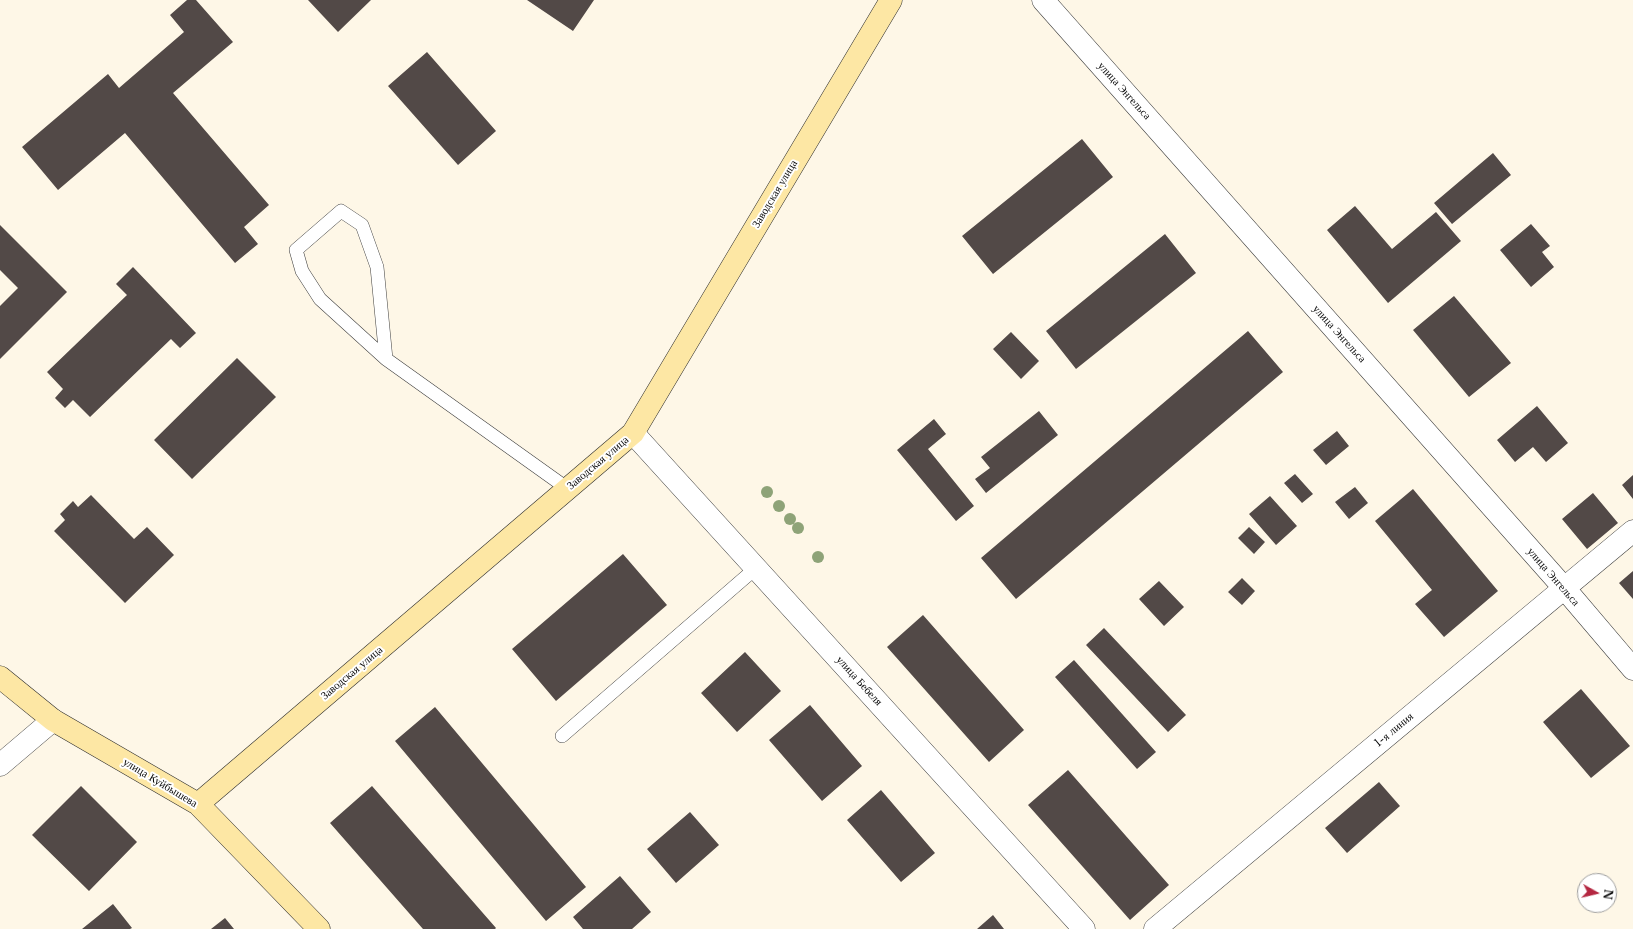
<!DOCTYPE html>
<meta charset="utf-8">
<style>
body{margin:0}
#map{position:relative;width:1633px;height:929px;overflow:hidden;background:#fef7e7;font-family:"Libre Baskerville",serif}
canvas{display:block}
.north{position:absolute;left:1577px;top:873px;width:40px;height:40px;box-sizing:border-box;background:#fff;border:1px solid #9d9d9d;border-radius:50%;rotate:98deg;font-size:11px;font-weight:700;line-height:16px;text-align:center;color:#0a0a0a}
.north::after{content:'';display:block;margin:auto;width:14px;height:18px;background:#b42741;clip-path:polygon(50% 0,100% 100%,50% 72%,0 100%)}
</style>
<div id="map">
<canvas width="1633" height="929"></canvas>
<div class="north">N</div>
</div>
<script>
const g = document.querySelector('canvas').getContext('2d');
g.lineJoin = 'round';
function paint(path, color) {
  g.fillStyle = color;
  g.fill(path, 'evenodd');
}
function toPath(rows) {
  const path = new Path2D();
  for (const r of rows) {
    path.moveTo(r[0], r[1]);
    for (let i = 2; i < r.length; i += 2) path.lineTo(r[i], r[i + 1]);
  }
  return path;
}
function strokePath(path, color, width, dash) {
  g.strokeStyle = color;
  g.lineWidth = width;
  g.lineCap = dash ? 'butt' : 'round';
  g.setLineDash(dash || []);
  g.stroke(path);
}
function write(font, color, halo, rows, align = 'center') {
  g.font = font + ' "Libre Baskerville",serif';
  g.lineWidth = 4;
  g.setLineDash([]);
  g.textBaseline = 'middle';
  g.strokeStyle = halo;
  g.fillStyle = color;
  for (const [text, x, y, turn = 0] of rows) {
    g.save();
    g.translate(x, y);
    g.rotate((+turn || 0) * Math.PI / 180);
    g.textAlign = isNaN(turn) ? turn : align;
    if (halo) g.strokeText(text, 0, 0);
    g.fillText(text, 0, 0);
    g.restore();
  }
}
paint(toPath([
 [187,0,196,0,233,42,173,93,269,205,244,227,258,244,235,263,125,133,58,190,22,147,108,74,119,88,184,32,170,15],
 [308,0,371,0,338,32],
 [527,0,594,0,573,31],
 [427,52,496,131,458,165,388,86],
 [1082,139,1113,177,993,274,962,236],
 [1493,153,1511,175,1452,224,1434,203],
 [1355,206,1392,249,1436,212,1461,241,1388,303,1327,230],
 [1531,224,1550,246,1542,252,1554,267,1531,287,1500,250],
 [0,225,67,292,0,359,0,306,18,288,0,270],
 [1165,234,1196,273,1076,369,1046,331],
 [133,267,196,333,180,348,171,339,90,417,73,400,65,408,55,398,63,389,47,372,127,295,116,284],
 [1454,296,1511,363,1469,397,1413,330],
 [1248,331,1283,372,1016,599,981,558],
 [1011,332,1039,361,1021,379,993,349],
 [237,358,276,397,192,479,154,440],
 [1537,406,1568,443,1546,462,1533,447,1515,462,1497,440],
 [1039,411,1058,435,986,493,975,479,990,468,981,457],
 [934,419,946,434,928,449,974,506,956,521,897,450],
 [1337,431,1349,446,1326,465,1313,450],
 [1295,474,1313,494,1302,503,1284,483],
 [1633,475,1633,499,1622,485],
 [1355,487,1368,503,1349,519,1335,502],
 [1413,489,1498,591,1444,637,1415,604,1432,590,1375,521],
 [1593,493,1618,523,1587,549,1562,519],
 [91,495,134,539,147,527,174,555,125,603,54,531,65,520,60,514,73,501,78,507],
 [1270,496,1297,526,1276,545,1249,514],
 [1249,527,1265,542,1254,554,1238,538],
 [623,554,667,605,556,701,512,649],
 [1633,571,1633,599,1619,583],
 [1242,578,1255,591,1242,605,1228,592],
 [1159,581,1184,607,1164,626,1139,599],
 [923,615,1024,730,989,762,887,647],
 [1104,628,1186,715,1168,732,1086,645],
 [745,652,781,691,737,732,701,693],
 [1074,660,1156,752,1137,769,1055,677],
 [1581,689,1630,746,1591,778,1543,722],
 [810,705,862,766,822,801,769,740],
 [435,707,586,887,546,921,395,741],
 [1068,770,1169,885,1130,920,1028,805],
 [1379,782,1400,806,1347,853,1325,828],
 [81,786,137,842,89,891,32,835],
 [372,786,496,928,495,929,423,929,330,823],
 [881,790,935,853,901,882,847,820],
 [690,812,719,845,676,883,647,849],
 [620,876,651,912,632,929,583,929,573,917],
 [113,904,132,928,130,929,82,929],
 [993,915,1004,929,977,929],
 [225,918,234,929,211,929]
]), '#524947');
const lane = toPath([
 [386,359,377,267,362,225,341,211,296,250,302,271,320,299,386,359,568,489],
 [562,736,756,568]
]);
const street = toPath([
 [1043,0,1565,589,1633,669],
 [633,433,1084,929],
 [0,765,53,720],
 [1155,929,1633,531]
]);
const secondary = toPath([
 [0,677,53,720,198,804,319,929],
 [198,804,633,433,891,0]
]);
strokePath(lane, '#3d3d3d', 14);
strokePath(street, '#3d3d3d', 23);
strokePath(secondary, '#2c2c2c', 23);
strokePath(lane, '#fff', 13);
strokePath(street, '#fff', 22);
strokePath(secondary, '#fde7a4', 22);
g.fillStyle = '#8ea378';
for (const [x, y] of [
 [767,492],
 [779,506],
 [790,519],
 [798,528],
 [818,557]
]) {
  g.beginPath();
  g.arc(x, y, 6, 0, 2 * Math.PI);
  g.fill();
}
write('11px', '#0a0a0a', '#fff', [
 ["улица Энгельса",1124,91,48],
 ["Заводская улица",775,194,-59],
 ["улица Энгельса",1339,334,48],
 ["Заводская улица",598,463,-40],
 ["улица Энгельса",1553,577,49],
 ["Заводская улица",352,673,-40],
 ["улица Бебеля",859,681,48],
 ["1-я линия",1394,730,-40],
 ["улица Куйбышева",160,783,31]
]);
</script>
